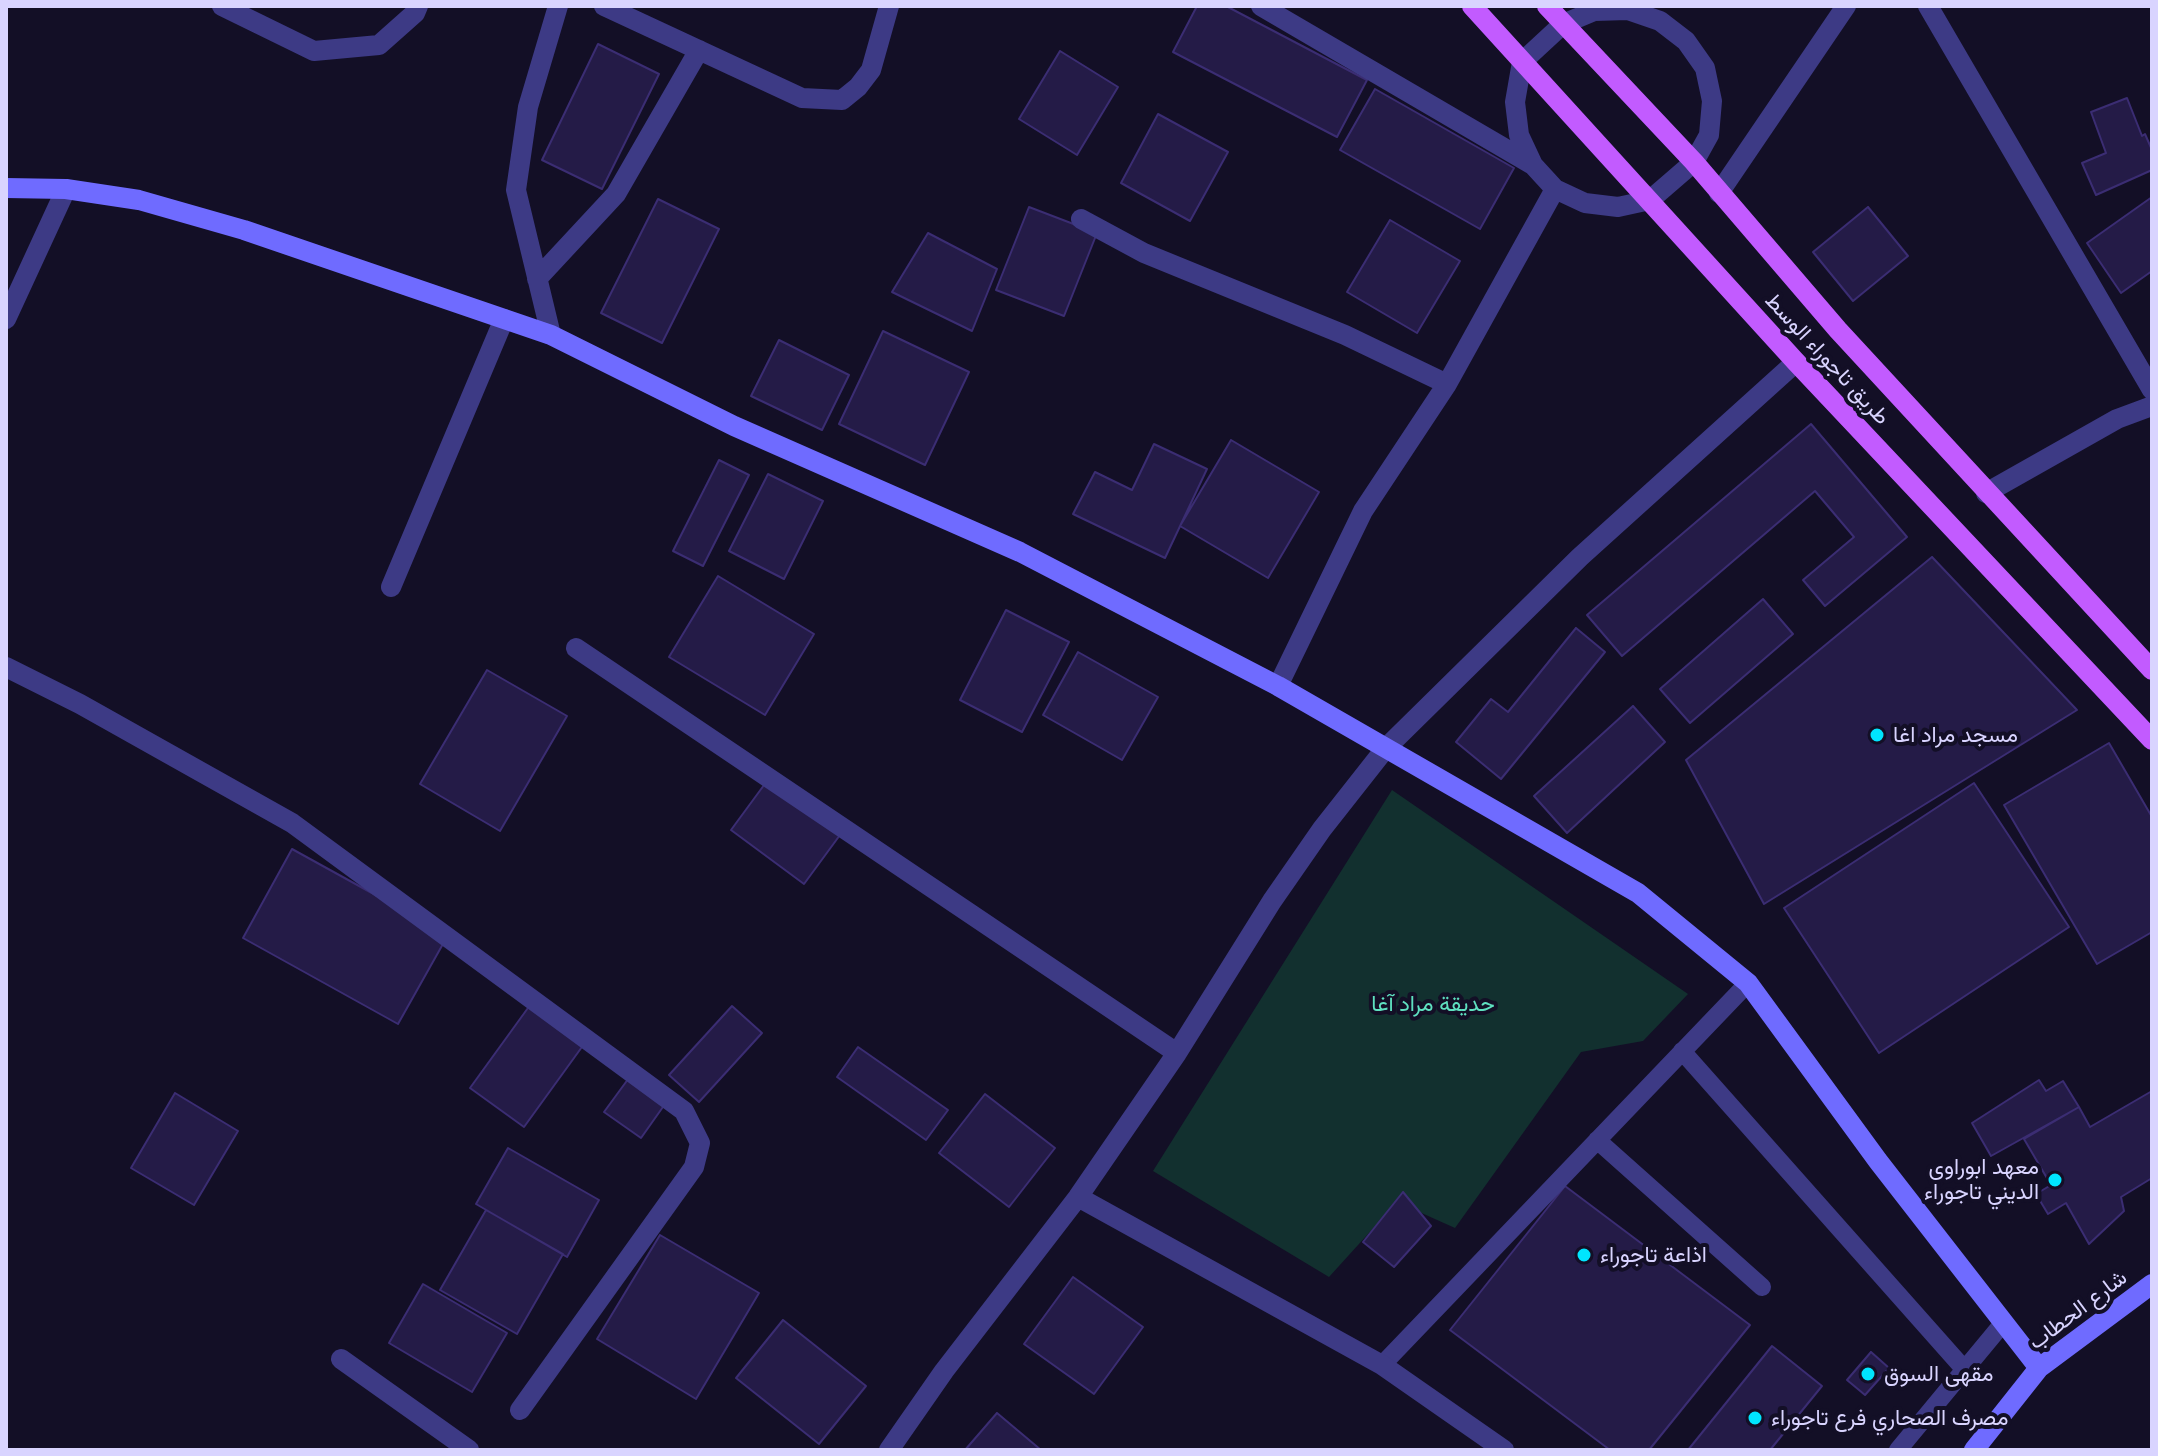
<!DOCTYPE html>
<meta charset="utf-8">
<style>
body{margin:0}
#map{position:relative;width:2158px;height:1456px;overflow:hidden;background:#130f26;font-family:Raleway,sans-serif}
canvas{display:block}
.frame{position:absolute;inset:0;border:8px solid #d9d4ff;pointer-events:none}
</style>
<div id="map">
<canvas width="2158" height="1456"></canvas>
<div class="frame"></div>
</div>
<script>
const g = document.querySelector('canvas').getContext('2d');
g.lineJoin = 'round';
function paint(path, color) {
  g.fillStyle = color;
  g.fill(path, 'evenodd');
}
function toPath(rows) {
  const path = new Path2D();
  for (const r of rows) {
    path.moveTo(r[0], r[1]);
    for (let i = 2; i < r.length; i += 2) path.lineTo(r[i], r[i + 1]);
  }
  return path;
}
function strokePath(path, color, width, dash) {
  g.strokeStyle = color;
  g.lineWidth = width;
  g.lineCap = dash ? 'butt' : 'round';
  g.setLineDash(dash || []);
  g.stroke(path);
}
function write(font, color, halo, rows, align = 'center') {
  g.font = font + ' Raleway,Vazirmatn,sans-serif';
  g.lineWidth = 8;
  g.setLineDash([]);
  g.textBaseline = 'middle';
  g.strokeStyle = halo;
  g.fillStyle = color;
  for (const [text, x, y, turn = 0] of rows) {
    g.save();
    g.translate(x, y);
    g.rotate((+turn || 0) * Math.PI / 180);
    g.textAlign = isNaN(turn) ? turn : align;
    if (halo) g.strokeText(text, 0, 0);
    g.fillText(text, 0, 0);
    g.restore();
  }
}
paint(toPath([
 [1392,790,1688,994,1643,1041,1581,1052,1455,1228,1397,1202,1329,1277,1153,1171]
]), '#12302f');
const building = toPath([
 [1197,6,1226,6,1367,80,1337,137,1173,52,1197,6],
 [598,44,659,74,602,189,542,160,598,44],
 [1060,51,1118,87,1077,155,1019,119,1060,51],
 [1375,89,1514,168,1480,229,1340,150,1375,89],
 [2127,98,2142,136,2145,134,2152,150,2152,170,2096,195,2082,163,2106,153,2091,112,2127,98],
 [1158,114,1228,152,1190,221,1121,183,1158,114],
 [2152,197,2152,271,2121,293,2087,243,2152,197],
 [658,199,719,229,662,343,601,313,658,199],
 [1029,207,1097,233,1064,316,996,290,1029,207],
 [1868,207,1908,256,1853,301,1813,252,1868,207],
 [1390,220,1460,261,1417,333,1347,292,1390,220],
 [928,233,997,269,972,331,892,292,928,233],
 [883,331,969,372,925,465,839,424,883,331],
 [779,340,849,375,822,430,751,396,779,340],
 [1811,424,1907,537,1825,606,1803,580,1854,537,1815,491,1622,656,1587,615,1811,424],
 [1231,440,1319,492,1268,578,1180,526,1231,440],
 [1154,444,1207,469,1165,558,1073,514,1095,472,1132,490,1154,444],
 [719,460,749,475,703,566,673,551,719,460],
 [768,474,823,501,784,579,729,551,768,474],
 [1932,557,2077,710,1764,904,1686,760,1932,557],
 [718,576,814,634,765,715,669,657,718,576],
 [1763,599,1793,634,1690,723,1660,689,1763,599],
 [1006,610,1069,642,1022,732,960,700,1006,610],
 [1576,628,1605,652,1501,779,1456,742,1491,699,1508,712,1576,628],
 [1078,652,1158,697,1122,760,1043,715,1078,652],
 [487,670,567,716,500,831,420,784,487,670],
 [1633,706,1665,742,1567,833,1534,796,1633,706],
 [2109,743,2152,817,2152,932,2097,964,2004,805,2109,743],
 [767,781,840,835,804,884,731,830,767,781],
 [1974,783,2069,927,1879,1053,1784,908,1974,783],
 [292,849,448,935,398,1024,243,938,292,849],
 [533,1001,587,1040,524,1127,470,1088,533,1001],
 [732,1006,762,1033,699,1102,669,1075,732,1006],
 [858,1047,948,1110,926,1140,837,1077,858,1047],
 [634,1071,670,1097,641,1138,604,1112,634,1071],
 [2039,1080,2046,1091,2063,1081,2079,1107,1991,1156,1972,1123,2039,1080],
 [2152,1091,2152,1178,2121,1197,2124,1211,2089,1244,2066,1203,2048,1214,2036,1194,2051,1185,2024,1139,2079,1107,2090,1127,2152,1091],
 [175,1093,238,1131,194,1205,131,1168,175,1093],
 [985,1094,1055,1148,1009,1207,939,1153,985,1094],
 [508,1148,599,1200,567,1257,476,1204,508,1148],
 [1565,1186,1750,1325,1649,1450,1610,1450,1450,1330,1565,1186],
 [1403,1192,1431,1226,1394,1267,1363,1242,1403,1192],
 [486,1210,563,1254,517,1334,440,1290,486,1210],
 [660,1235,759,1293,696,1399,597,1339,660,1235],
 [1073,1277,1143,1327,1094,1394,1024,1344,1073,1277],
 [423,1284,507,1333,472,1392,389,1343,423,1284],
 [783,1320,866,1386,819,1444,736,1378,783,1320],
 [1772,1346,1822,1386,1770,1450,1688,1450,1772,1346],
 [1871,1352,1889,1368,1865,1395,1847,1380,1871,1352],
 [997,1413,1041,1450,965,1450,997,1413]
]);
paint(building, '#241b47');
strokePath(building, '#3b2d73', 2);
strokePath(toPath([
 [1682,1051,1965,1370],
 [1597,1140,1762,1287],
 [1382,1365,1748,983],
 [1898,1450,2004,1322]
]), '#3d3a85', 18);
strokePath(toPath([
 [222,6,314,51,379,45,415,13,418,6],
 [604,6,802,98,842,100,858,87,871,70,889,6],
 [1261,6,1533,165],
 [1928,6,2152,390],
 [1628,10,1660,21,1686,41,1705,68,1712,101,1709,135,1694,162,1650,200,1618,207,1585,203,1555,189,1533,165,1519,135,1515,102,1522,62,1563,24,1594,11,1628,10],
 [1719,193,1846,6],
 [1081,219,1144,253,1345,335,1447,384],
 [537,279,616,194,699,50],
 [6,319,66,189],
 [551,335,516,190,528,107,558,6],
 [1986,493,2117,419,2152,406],
 [391,587,504,319],
 [576,648,1177,1053],
 [6,667,80,704,292,823,684,1111,700,1143,694,1167,520,1410],
 [1278,686,1363,511,1447,384,1555,189],
 [1078,1197,1382,1365,1504,1450],
 [341,1359,469,1450],
 [889,1450,944,1371,1078,1197,1177,1053,1272,901,1322,829,1385,749,1580,557,1796,362]
]), '#3d3a85', 20);
strokePath(toPath([
 [6,188,66,189,139,200,244,230,551,335,734,426,1020,552,1278,686,1638,893,1748,983,1878,1161,2039,1368],
 [1974,1450,2039,1368,2152,1284]
]), '#6f6bff', 20);
strokePath(toPath([
 [1472,6,1796,362,2152,740],
 [1547,6,1694,162,1838,330,2152,670]
]), '#c25bff', 20);
for (const [x, y, r, color] of [
 [1877,735,8,"#00e5ff"],
 [2055,1180,8,"#00e5ff"],
 [1584,1255,8,"#00e5ff"],
 [1868,1374,8,"#00e5ff"],
 [1755,1418,8,"#00e5ff"]
]) {
  const dot = new Path2D();
  dot.arc(x, y, r, 0, 2 * Math.PI);
  g.fillStyle = color;
  g.fill(dot);
  strokePath(dot, '#130f26', 3);
}
write('22px', '#d9d4ff', '#130f26', [
 ["طريق تاجوراء الوسط",1827,359,47],
 ["شارع الحطاب",2078,1310,-37]
]);
write('22px', '#d9d4ff', '#130f26', [
 ["مسجد مراد اغا",1893,735],
 ["معهد ابوراوي",2039,1167,"right"],
 ["الديني تاجوراء",2039,1192,"right"],
 ["اذاعة تاجوراء",1600,1255],
 ["مقهى السوق",1884,1374],
 ["مصرف الصحاري فرع تاجوراء",1771,1418]
], 'left');
write('22px', '#5fe0c0', '#130f26', [
 ["حديقة مراد آغا",1433,1004]
]);
</script>
